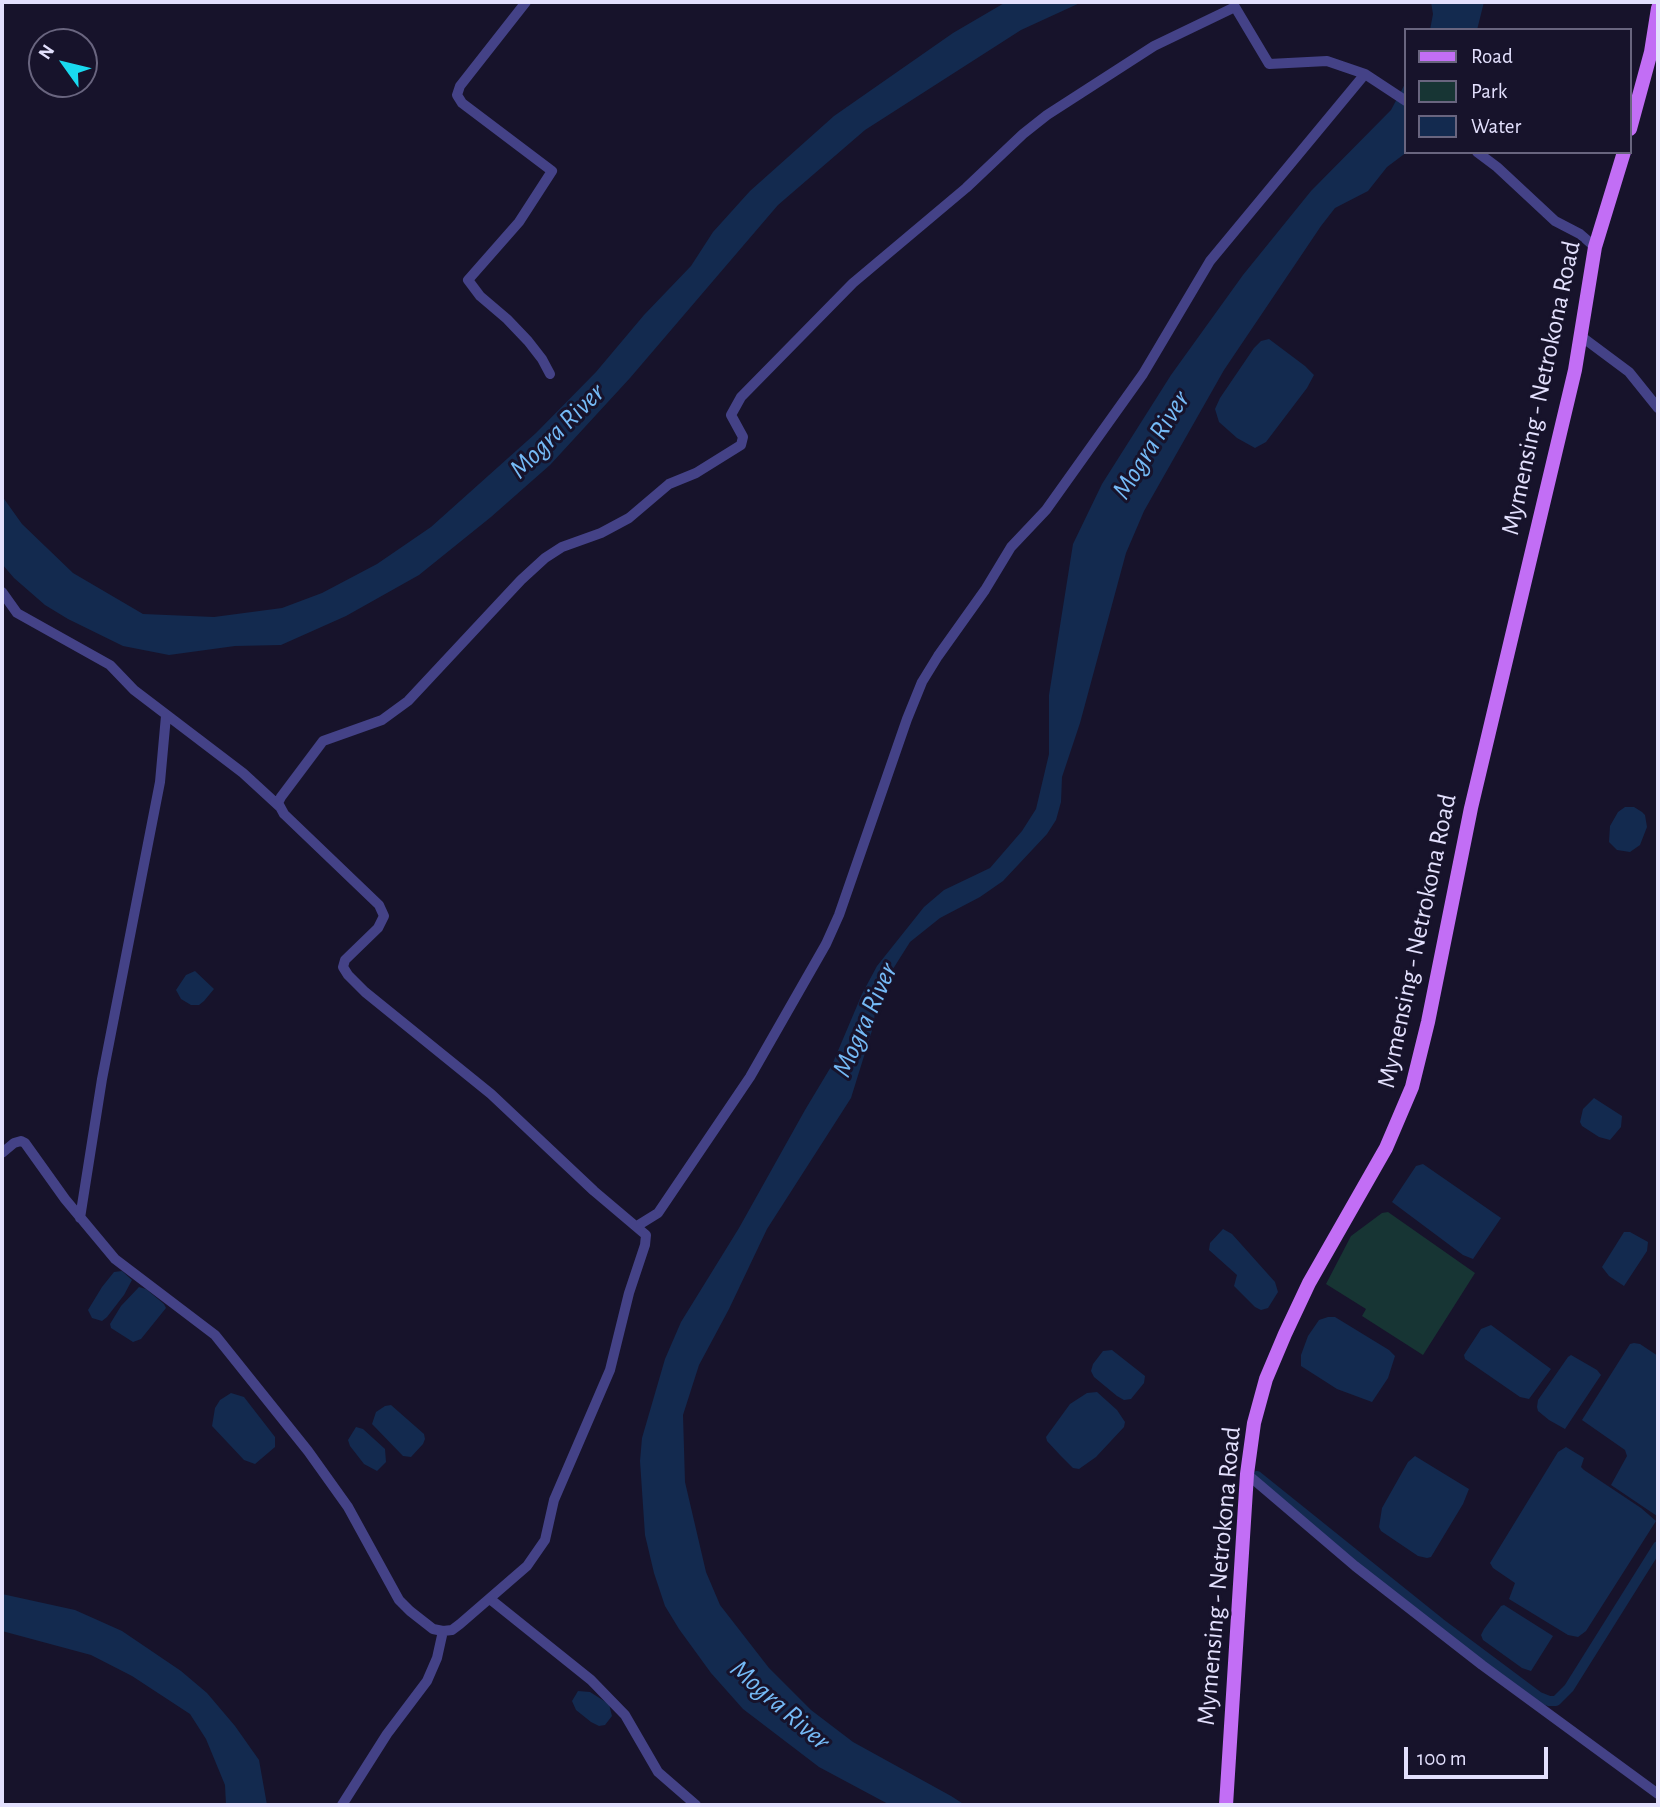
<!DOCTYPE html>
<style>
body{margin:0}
#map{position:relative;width:1660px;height:1807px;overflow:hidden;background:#17132b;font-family:"Alegreya Sans",sans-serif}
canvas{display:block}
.frame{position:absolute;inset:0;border:4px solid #e3e0fd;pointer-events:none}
.legend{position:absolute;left:1404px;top:28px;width:228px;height:126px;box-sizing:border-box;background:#17132b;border:2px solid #69657f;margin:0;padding:9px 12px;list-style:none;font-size:21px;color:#e3e0fd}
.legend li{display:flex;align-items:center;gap:14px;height:35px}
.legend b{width:35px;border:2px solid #69657f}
.north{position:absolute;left:28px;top:28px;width:70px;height:70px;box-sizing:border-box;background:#17132b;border:2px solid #69657f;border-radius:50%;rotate:304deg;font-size:19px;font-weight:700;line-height:28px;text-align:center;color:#e3e0fd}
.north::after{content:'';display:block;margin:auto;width:24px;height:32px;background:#19daef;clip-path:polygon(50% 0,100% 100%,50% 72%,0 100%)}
.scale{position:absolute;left:1404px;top:1747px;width:144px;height:32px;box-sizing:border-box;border:4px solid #e3e0fd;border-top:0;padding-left:9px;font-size:21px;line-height:24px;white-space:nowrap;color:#e3e0fd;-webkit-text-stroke:5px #17132b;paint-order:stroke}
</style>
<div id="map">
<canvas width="1660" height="1807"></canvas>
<div class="frame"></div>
<ul class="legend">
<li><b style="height:9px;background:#c26ef5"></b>Road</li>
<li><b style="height:19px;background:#173534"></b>Park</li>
<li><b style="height:19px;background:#132a4f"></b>Water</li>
</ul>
<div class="north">N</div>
<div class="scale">100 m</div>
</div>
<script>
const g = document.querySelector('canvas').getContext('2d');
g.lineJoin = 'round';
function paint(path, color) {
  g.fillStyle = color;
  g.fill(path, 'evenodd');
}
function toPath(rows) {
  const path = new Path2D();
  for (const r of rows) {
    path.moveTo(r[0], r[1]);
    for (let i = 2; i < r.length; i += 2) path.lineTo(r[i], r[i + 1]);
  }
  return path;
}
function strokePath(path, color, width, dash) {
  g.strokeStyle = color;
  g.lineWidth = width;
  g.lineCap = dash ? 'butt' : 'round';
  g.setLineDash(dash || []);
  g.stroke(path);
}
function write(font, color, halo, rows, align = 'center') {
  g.font = font + ' "Alegreya Sans",sans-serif';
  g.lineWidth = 6;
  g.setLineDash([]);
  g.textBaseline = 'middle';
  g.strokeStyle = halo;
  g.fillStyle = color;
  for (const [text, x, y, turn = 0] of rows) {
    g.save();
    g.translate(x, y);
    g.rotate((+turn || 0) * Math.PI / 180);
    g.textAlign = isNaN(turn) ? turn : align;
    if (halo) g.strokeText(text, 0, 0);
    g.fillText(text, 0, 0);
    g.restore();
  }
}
paint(toPath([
 [1388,1212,1475,1273,1423,1355,1362,1316,1366,1309,1326,1284,1351,1236,1382,1213]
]), '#173534');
paint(toPath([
 [1006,2,1082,2,1021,30,865,130,778,205,630,378,550,465,491,517,419,575,346,616,281,645,235,646,169,655,123,646,68,619,45,605,14,578,2,564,2,496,22,524,73,573,143,614,214,617,282,608,322,593,377,564,431,527,536,433,596,372,644,315,691,266,713,232,750,191,834,116,953,33],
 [1431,2,1484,2,1477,30,1430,30,1433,14],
 [1406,82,1407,152,1387,167,1368,191,1335,208,1321,226,1224,370,1144,511,1126,553,1080,723,1062,777,1061,802,1056,820,1047,834,1003,881,980,897,940,918,910,942,898,961,880,990,875,1005,874,1024,851,1098,767,1229,729,1309,699,1365,683,1415,685,1482,706,1572,720,1605,769,1668,811,1710,853,1742,951,1796,965,1805,890,1805,819,1767,743,1709,711,1673,679,1629,665,1606,654,1573,645,1535,640,1461,642,1438,665,1359,681,1322,739,1228,805,1110,832,1065,862,994,877,966,924,907,944,890,990,868,1022,831,1036,809,1049,754,1049,695,1073,544,1102,484,1171,375,1243,275,1311,191,1391,110],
 [1269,339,1305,366,1314,375,1307,388,1266,442,1255,448,1237,438,1219,422,1215,409,1220,398,1254,348,1261,341],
 [1625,807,1634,807,1642,812,1645,815,1647,827,1640,845,1630,852,1617,850,1609,842,1610,826,1618,812],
 [195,971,214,989,204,1001,199,1005,191,1005,181,999,176,990,186,975],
 [1594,1098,1622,1116,1621,1127,1610,1140,1599,1137,1582,1126,1580,1122,1583,1109],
 [1423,1164,1501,1218,1473,1259,1463,1255,1392,1202,1416,1166],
 [1223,1229,1232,1234,1275,1282,1278,1292,1268,1308,1261,1310,1255,1307,1234,1286,1237,1275,1209,1250,1210,1243],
 [1624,1232,1630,1232,1648,1242,1647,1251,1624,1286,1609,1276,1602,1267],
 [122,1271,132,1280,124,1295,107,1317,102,1321,92,1318,88,1310,102,1287,114,1272],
 [139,1287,146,1289,164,1304,166,1308,141,1339,133,1342,111,1328,110,1324,121,1306],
 [1328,1317,1335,1317,1389,1350,1395,1356,1388,1378,1372,1402,1337,1389,1301,1366,1301,1355,1308,1336,1319,1320],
 [1491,1325,1551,1369,1529,1399,1520,1397,1465,1359,1464,1355,1481,1329],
 [1634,1343,1640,1344,1658,1356,1657,1516,1611,1485,1627,1456,1625,1450,1582,1420,1630,1344],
 [1112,1350,1145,1376,1144,1383,1131,1399,1124,1400,1117,1396,1094,1377,1091,1371,1093,1364,1103,1351],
 [1571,1355,1597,1370,1601,1375,1565,1429,1549,1420,1538,1411,1537,1407,1538,1400,1568,1357],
 [1097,1392,1117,1410,1125,1422,1124,1427,1096,1457,1079,1469,1073,1468,1060,1455,1047,1441,1046,1437,1070,1404,1087,1393],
 [231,1393,244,1397,275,1437,275,1447,255,1464,244,1460,212,1426,215,1408,220,1400],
 [391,1405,424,1434,425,1439,423,1444,411,1457,403,1456,372,1424,376,1412,385,1406],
 [356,1427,363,1429,385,1449,386,1462,377,1471,364,1464,350,1446,348,1440],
 [1566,1447,1584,1458,1581,1467,1584,1470,1641,1508,1656,1521,1586,1631,1578,1637,1568,1635,1509,1599,1515,1583,1493,1568,1490,1563,1558,1452],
 [1415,1456,1469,1489,1463,1504,1431,1557,1427,1558,1418,1556,1381,1531,1379,1527,1382,1508,1408,1462],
 [2,1594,75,1610,122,1631,181,1671,207,1693,235,1726,259,1760,267,1805,226,1805,225,1785,206,1739,190,1714,132,1676,91,1655,2,1631],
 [1504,1605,1553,1636,1531,1671,1522,1668,1483,1640,1481,1635,1484,1629,1501,1606],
 [578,1691,590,1692,609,1704,612,1716,605,1725,599,1726,591,1722,576,1710,572,1701]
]), '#132a4f');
strokePath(toPath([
 [1257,1476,1440,1623,1539,1697,1549,1701,1556,1701,1569,1688,1658,1546]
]), '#132a4f', 10);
strokePath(toPath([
 [526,2,460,86,457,95,462,103,552,171,519,222,468,280,480,296,507,319,528,341,542,359,550,374],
 [1477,152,1497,167,1555,221,1580,234,1595,247],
 [1582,337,1629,372,1658,408],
 [2,592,17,613,110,665,134,690,243,773,280,807],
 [2,1153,14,1143,21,1141,25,1143,65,1199,115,1259,215,1335,308,1451,348,1507,399,1600,410,1611,433,1629,443,1631,452,1630,460,1624,527,1566,545,1540,554,1500,610,1370,629,1293,645,1245,646,1235,594,1191,491,1094,365,992,348,975,343,967,345,960,378,928,384,916,379,905,284,814,278,803,281,797,323,741,382,720,408,701,521,580,545,558,562,547,601,533,629,518,669,484,696,473,741,445,743,437,731,415,741,397,853,283,966,188,1023,134,1047,115,1154,46,1235,7,1269,64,1327,61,1365,74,1406,101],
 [80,1218,102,1079,160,782,166,716],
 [637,1226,658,1213,750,1077,826,944,839,915,907,719,922,682,938,656,985,590,1011,547,1046,510,1143,374,1210,261,1365,74],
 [1247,1474,1355,1566,1482,1665,1658,1794],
 [490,1599,591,1680,625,1715,658,1772,696,1805],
 [342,1805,387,1734,427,1681,437,1658,443,1631]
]), '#444287', 10);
strokePath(toPath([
 [1630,129,1651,52,1658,8],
 [1226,1805,1247,1474,1254,1423,1266,1379,1285,1334,1309,1283,1386,1148,1412,1087,1428,1022,1471,808,1575,370,1595,247,1624,152]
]), '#c26ef5', 14);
write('26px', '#e3e0fd', '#17132b', [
 ["Mymensing - Netrokona Road",1541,388,-78],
 ["Mymensing - Netrokona Road",1417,941,-78],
 ["Mymensing - Netrokona Road",1219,1576,-85]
]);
write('italic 28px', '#75baf6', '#17132b', [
 ["Mogra River",557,431,-45],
 ["Mogra River",1151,445,-58],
 ["Mogra River",865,1020,-66],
 ["Mogra River",780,1705,41]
]);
</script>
